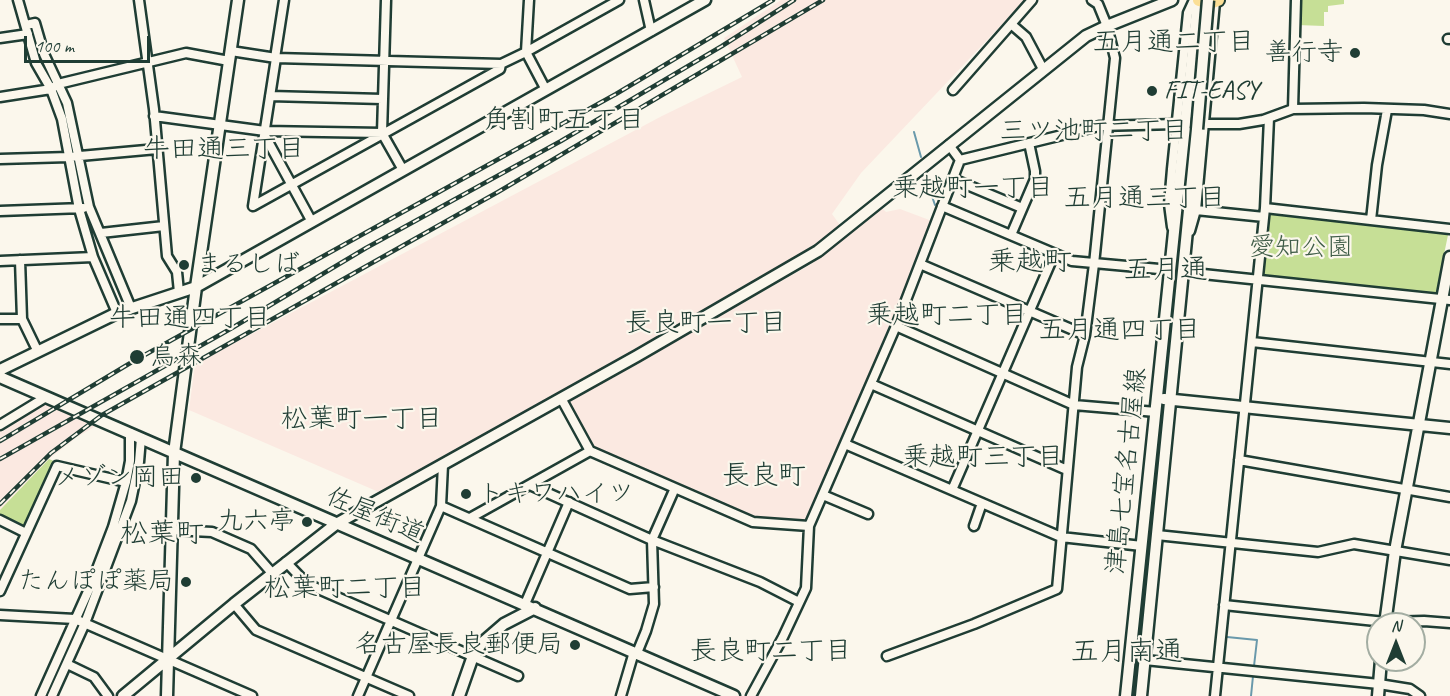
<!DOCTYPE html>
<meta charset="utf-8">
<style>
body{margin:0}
#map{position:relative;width:1450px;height:696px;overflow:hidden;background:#fbf7ec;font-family:Caveat,sans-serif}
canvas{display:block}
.north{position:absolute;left:1366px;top:612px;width:60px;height:60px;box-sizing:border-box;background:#fbf7ec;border:2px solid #a3ada2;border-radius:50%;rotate:0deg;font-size:16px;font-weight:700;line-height:24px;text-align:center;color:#1f3d34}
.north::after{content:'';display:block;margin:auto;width:21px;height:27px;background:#1f3d34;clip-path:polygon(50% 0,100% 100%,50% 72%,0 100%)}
.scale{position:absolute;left:24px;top:36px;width:126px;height:27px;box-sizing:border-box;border:3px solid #1f3d34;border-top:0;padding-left:8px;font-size:18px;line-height:21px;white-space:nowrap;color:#1f3d34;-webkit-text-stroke:4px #fbf7ec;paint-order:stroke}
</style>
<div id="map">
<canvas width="1450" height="696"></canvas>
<div class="north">N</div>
<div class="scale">100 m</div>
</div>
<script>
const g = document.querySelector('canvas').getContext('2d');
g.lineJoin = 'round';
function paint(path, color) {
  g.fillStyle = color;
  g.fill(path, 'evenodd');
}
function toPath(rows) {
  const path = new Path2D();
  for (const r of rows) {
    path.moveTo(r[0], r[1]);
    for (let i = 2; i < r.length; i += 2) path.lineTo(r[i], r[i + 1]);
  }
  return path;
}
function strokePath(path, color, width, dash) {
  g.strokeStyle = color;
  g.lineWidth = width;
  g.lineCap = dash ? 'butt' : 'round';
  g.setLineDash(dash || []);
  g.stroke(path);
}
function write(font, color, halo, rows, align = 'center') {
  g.font = font + ' Caveat,"Klee One",sans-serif';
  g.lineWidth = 4.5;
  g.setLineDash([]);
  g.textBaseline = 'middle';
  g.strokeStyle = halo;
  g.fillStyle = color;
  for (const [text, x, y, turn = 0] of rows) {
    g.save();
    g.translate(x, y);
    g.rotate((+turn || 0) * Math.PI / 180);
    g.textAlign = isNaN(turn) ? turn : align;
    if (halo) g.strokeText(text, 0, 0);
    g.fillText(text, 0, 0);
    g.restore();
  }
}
paint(toPath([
 [781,0,1025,0,861,173,832,214,840,225,802,255,381,493,189,410,195,364,662,116,742,77,724,38],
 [882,208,886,212,900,209,932,221,808,523,756,520,597,452,591,446,569,402,810,265],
 [46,404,96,426,77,437,49,459,0,510,0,430,42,405]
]), '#fbe9e1');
paint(toPath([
 [1298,0,1344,0,1344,4,1328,6,1328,12,1324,12,1324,26,1297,25],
 [1271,212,1445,232,1448,235,1436,293,1266,276,1263,274,1268,214],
 [49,459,54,461,25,525,20,527,0,516,0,510]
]), '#c6df96');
strokePath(toPath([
 [914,132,921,157],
 [925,176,935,205],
 [1227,637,1257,640,1254,666],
 [1251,696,1253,676]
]), '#6999ab', 2);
const street = toPath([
 [18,0,36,63,51,89,62,119,79,209,93,257,117,313],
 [139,0,154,109,167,256,177,272,179,292],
 [386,0,382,133,403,170],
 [529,0,526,52,546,90],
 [644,0,651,31],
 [1011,24,1032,0],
 [26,25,35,23,44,54,67,103,89,207,131,308],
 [0,38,28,34],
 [1448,39,1450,39],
 [231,51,276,58,501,64,526,52,619,0],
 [275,58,284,0],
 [276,58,253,206,500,69,501,64],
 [953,90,1011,24,1026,37,1043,69],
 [270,96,382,99],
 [0,97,51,89,58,84,186,53,229,61],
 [1293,109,1296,0],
 [154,116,265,131,382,133],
 [1204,124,1239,124,1263,120,1293,109,1364,108,1424,110,1450,114],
 [265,136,312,222],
 [0,159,69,157,157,149],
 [960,160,1099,126,1176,124],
 [953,179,1022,208],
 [942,206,1072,261,1170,270],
 [1265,208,1450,229],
 [1196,210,1264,217],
 [0,211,83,208],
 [1371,220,1377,165,1387,110],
 [1172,227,1169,204,1172,169,1188,13,1194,0],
 [1190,231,1196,210,1215,2],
 [101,233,164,226],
 [1011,235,1035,179,1035,171,1029,143],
 [20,260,22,319,38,352],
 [0,261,93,257],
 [920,264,1085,335],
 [1184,272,1450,300],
 [0,319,22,319],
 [896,326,1074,405,1156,412],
 [1252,342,1450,364],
 [871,384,1067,470],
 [561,398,590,451,753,522,809,526],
 [0,425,46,397],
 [845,444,1061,537,1142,546],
 [1239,460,1450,497],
 [530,485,652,540,760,582,799,602],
 [952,490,1054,255],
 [823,495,868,514],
 [441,506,630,589,654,587],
 [470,518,590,451],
 [0,520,26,533],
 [974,526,982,503],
 [172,530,212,532,251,549,272,573],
 [1157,535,1318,552,1354,544,1450,560],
 [286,562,307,584,518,676],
 [0,591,57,466,126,482],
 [234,604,256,630,409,696],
 [525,604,569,502],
 [1224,605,1385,622,1424,621,1450,623],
 [0,615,75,619,252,696],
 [637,653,646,631,654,604,652,540,675,488],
 [887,656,974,624,1057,589,1077,367,1085,335,1094,264,1115,58,1107,26,1098,4,1092,0],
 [1145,660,1379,684,1410,689,1420,696],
 [67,664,94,677,108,696],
 [41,696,90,587,113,527,126,482,130,461,130,433],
 [52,696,85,623,131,501,139,462,141,438],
 [358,696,441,506,443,465],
 [621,696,634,652],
 [751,696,783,637,806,588,809,526,896,326,960,160,949,145],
 [1215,696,1265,208,1269,118]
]);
const secondary = toPath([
 [0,370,117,313,196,287,705,0],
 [0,377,734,696],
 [1164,399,1450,428],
 [1385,624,1395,551,1450,257],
 [123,696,234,604,336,524,637,356,818,251,1086,36,1107,26,1172,0],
 [167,696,174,453,196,287,238,0],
 [459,696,473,656,482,643,504,624,535,608],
 [1126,696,1198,0],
 [1141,696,1197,129],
 [1378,696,1381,660]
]);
const primary = toPath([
 [1199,0,1210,3,1218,0]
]);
strokePath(street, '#1f3d34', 13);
strokePath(secondary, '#1f3d34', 15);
strokePath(primary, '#1f3d34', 16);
strokePath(street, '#fbf7ec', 8);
strokePath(secondary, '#fbf7ec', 10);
strokePath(primary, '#fbdf96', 12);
const rail = toPath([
 [0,441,132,362,616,94,773,0],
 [0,459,232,328,366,248,561,141,722,46,794,0],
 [0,504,51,453,102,415,498,192,823,0]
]);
strokePath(rail, '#1f3d34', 4.5);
strokePath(rail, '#fbf7ec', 2, [7]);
const secondaryBridge = toPath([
 [1197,129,1208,0]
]);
strokePath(secondaryBridge, '#1f3d34', 15, []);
strokePath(secondaryBridge, '#fbf7ec', 10);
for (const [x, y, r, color] of [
 [1355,53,6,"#1f3d34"],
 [1152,91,6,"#1f3d34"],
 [184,265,6,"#1f3d34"],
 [137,357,8,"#1f3d34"],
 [196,478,6,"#1f3d34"],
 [466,494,6,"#1f3d34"],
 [307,522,6,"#1f3d34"],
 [186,582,6,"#1f3d34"],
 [575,645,6,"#1f3d34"]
]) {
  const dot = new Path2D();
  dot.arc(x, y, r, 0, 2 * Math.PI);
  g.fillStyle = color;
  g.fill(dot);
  strokePath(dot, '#fbf7ec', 2);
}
write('26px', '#1f3d34', '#fbf7ec', [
 ["善行寺",1343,53],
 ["FIT-EASY",1164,91,"left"],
 ["まるしば",196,265,"left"],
 ["烏森",150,357,"left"],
 ["メゾン岡田",184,478],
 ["トキワハイツ",478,494,"left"],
 ["九六亭",295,522],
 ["たんぽぽ薬局",174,582],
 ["名古屋長良郵便局",563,645]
], 'right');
write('26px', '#405d48', '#fbf7ec', [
 ["愛知公園",1301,248]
]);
write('26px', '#1f3d34', '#fbf7ec', [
 ["津島七宝名古屋線",1127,471,-84],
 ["佐屋街道",375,516,23]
]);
write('27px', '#1f3d34', '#fbf7ec', [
 ["五月通二丁目",1174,43],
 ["角割町五丁目",564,121],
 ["三ツ池町二丁目",1094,132],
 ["牛田通三丁目",224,150],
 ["乗越町一丁目",973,189],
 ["五月通三丁目",1145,199],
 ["乗越町二丁目",947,316],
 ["牛田通四丁目",190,319],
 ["長良町一丁目",706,324],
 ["五月通四丁目",1120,331],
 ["松葉町一丁目",362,420],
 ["乗越町三丁目",983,458],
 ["松葉町二丁目",345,589],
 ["長良町二丁目",771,652]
]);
write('28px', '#1f3d34', '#fbf7ec', [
 ["乗越町",1030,263],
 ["五月通",1166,271],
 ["長良町",764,477],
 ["松葉町",162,535],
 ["五月南通",1127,653]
]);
</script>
